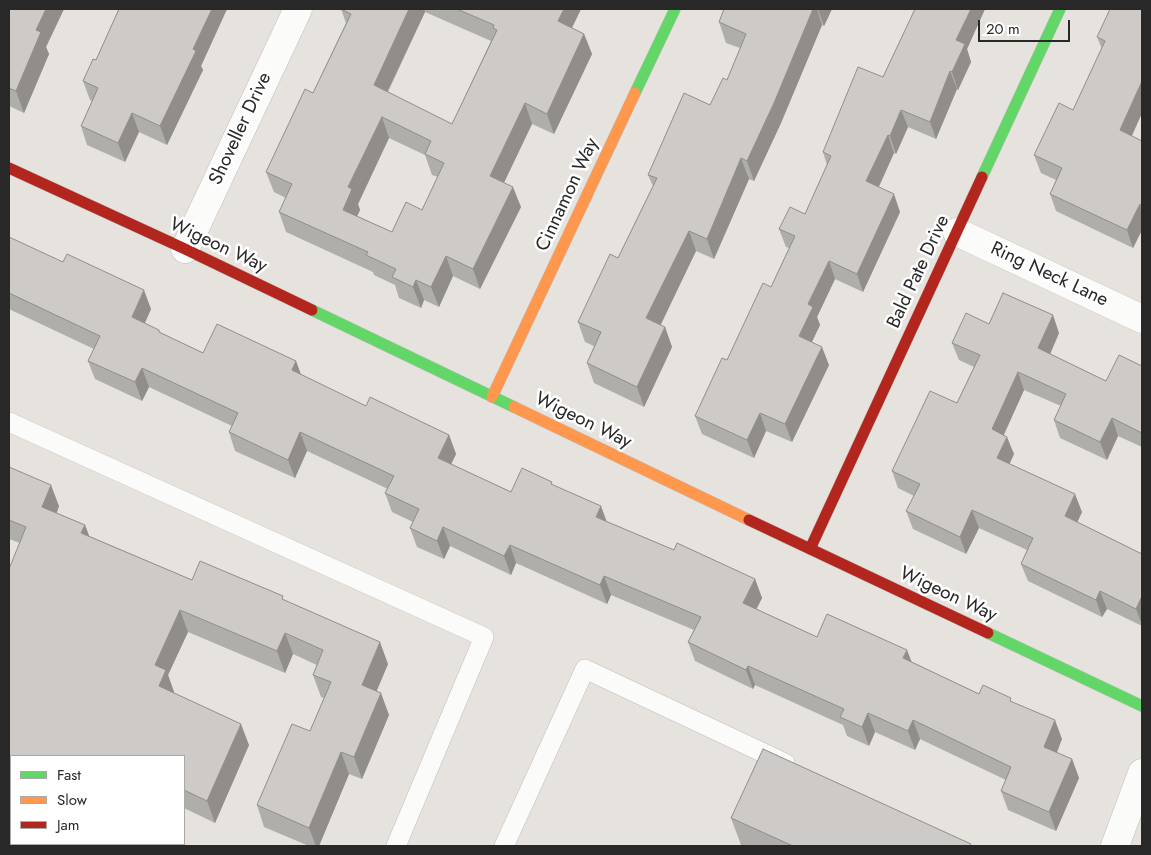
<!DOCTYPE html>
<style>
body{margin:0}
#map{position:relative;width:1151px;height:855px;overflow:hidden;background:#e6e2de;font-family:Jost,sans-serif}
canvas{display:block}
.frame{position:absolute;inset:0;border:10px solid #282828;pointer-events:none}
.legend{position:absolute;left:10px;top:755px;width:175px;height:90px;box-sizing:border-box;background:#fff;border:1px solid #a9a9a9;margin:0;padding:6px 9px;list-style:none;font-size:15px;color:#282828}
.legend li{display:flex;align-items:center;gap:10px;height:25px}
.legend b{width:25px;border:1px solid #a9a9a9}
.scale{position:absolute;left:978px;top:20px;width:92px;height:22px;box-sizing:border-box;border:2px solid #282828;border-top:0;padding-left:6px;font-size:15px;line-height:18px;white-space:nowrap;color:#282828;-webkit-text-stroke:4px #fff;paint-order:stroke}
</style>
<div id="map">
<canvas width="1151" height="855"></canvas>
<div class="frame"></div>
<ul class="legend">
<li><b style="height:6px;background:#63d668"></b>Fast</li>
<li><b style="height:6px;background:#ff974d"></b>Slow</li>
<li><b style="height:6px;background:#b3261e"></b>Jam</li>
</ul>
<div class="scale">20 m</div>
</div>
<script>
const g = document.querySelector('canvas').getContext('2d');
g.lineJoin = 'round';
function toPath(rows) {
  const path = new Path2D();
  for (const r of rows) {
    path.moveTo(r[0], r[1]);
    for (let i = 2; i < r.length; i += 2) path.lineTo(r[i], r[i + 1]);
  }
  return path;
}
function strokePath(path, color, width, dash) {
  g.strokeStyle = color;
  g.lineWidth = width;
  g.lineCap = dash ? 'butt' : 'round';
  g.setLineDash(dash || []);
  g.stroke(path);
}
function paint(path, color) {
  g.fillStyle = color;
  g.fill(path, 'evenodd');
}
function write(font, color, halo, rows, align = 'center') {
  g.font = font + ' Jost,sans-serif';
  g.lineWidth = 5;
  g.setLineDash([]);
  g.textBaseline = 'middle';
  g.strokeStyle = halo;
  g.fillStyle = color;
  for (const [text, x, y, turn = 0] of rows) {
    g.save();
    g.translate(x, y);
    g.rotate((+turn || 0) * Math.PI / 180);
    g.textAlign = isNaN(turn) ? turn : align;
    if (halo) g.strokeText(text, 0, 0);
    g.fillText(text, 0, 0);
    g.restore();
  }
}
const lane = toPath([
 [9,422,484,637,396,846],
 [504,846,585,669,785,763]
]);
const street = toPath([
 [957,232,1142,319],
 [185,249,298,9],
 [1115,846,1142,773]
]);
const fast = toPath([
 [635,93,675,9],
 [982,177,1060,9],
 [312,310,514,407],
 [988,633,1142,706]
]);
const slow = toPath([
 [492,397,635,93],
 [514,407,749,520]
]);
const jam = toPath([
 [9,168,185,249,312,310],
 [749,520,988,633],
 [810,549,982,177]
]);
strokePath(lane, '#c0bfbf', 20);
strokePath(street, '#c0bfbf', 29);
strokePath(fast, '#c0bfbf', 12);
strokePath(slow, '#c0bfbf', 12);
strokePath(jam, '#c0bfbf', 12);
strokePath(lane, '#fbfbfa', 19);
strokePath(street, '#fbfbfa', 28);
strokePath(fast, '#63d668', 11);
strokePath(slow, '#ff974d', 11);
strokePath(jam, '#b3261e', 11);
paint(toPath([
 [9,9,64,9,46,47,49,54,24,113,9,106],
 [119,9,227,9,201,66,203,70,167,145,139,132,125,162,87,145,81,126,92,101,90,100,83,81,96,60],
 [341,9,581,9,572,28,584,34,592,54,554,134,532,124,504,183,521,207,480,289,453,276,439,307,424,300,421,308,399,298,395,285,374,275,373,272,286,232,279,212,286,198,274,192,266,172,313,93,346,23],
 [425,12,491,41,452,124,388,92],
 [389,138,425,155,432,175,438,177,422,210,392,232,357,216,360,210,358,204],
 [724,9,832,9,824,26,822,25,781,123,754,181,749,179,714,259,696,251,660,325,665,327,672,347,644,407,594,383,587,363,594,346,585,342,578,322,618,258,653,186,648,175,710,105,727,80,740,48,726,43,719,22],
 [915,9,985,9,967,49,971,62,958,90,957,89,936,139,908,127,896,154,894,153,879,187,900,212,863,292,835,279,817,317,820,325,812,342,829,365,792,442,766,431,754,458,702,434,695,416,727,360,771,287,789,248,786,247,779,229,805,214,827,165,823,152,883,77],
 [1142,9,1142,113,1132,136,1142,141,1142,230,1133,248,1056,211,1050,194,1056,180,1041,173,1034,155,1073,110,1102,49,1097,37],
 [9,237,151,309,145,323,161,333,203,353,296,361,301,375,366,406,449,435,456,454,451,464,511,492,553,485,607,522,674,550,755,579,762,598,756,609,817,637,912,662,979,694,1012,702,1062,739,1057,753,1072,759,1079,778,1056,831,1008,810,1001,791,1006,780,920,739,915,750,875,732,869,746,847,736,843,725,755,685,753,689,695,661,688,642,694,630,611,595,607,604,516,563,511,575,450,546,444,559,417,547,410,528,413,522,392,512,385,493,388,489,307,451,295,478,235,451,229,432,232,426,149,387,142,401,95,379,88,361,94,349,9,309],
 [989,324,1059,333,1050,354,1106,381,1142,366,1142,447,1118,436,1107,460,1060,438,1054,420,1061,406,1024,390,1004,435,1014,454,1009,464,1082,512,1077,522,1142,554,1142,626,1107,609,1102,617,1028,581,1021,564,1027,550,979,528,966,554,913,529,906,511,914,496,898,488,892,471,957,403,974,367,959,360,952,343],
 [9,467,59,506,57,513,85,525,89,536,192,580,285,600,388,664,376,691,389,715,362,779,349,774,319,846,309,846,264,827,257,805,310,731,324,698,321,697,313,675,317,665,293,654,285,673,188,632,168,675,174,692,174,693,249,745,215,823,184,808,184,756,11,756,11,812,9,811,9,569,20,543,9,539],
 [731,818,972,846,743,846,741,845]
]), '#b0aeab');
paint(toPath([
 [46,9,64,9,46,47,49,54,24,113,16,91,36,30],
 [212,9,227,9,201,66,203,70,167,145,160,126,193,49],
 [409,9,424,9,425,12,381,105,374,85],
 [564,9,581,9,565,42,558,21],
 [813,9,817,9,822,25,781,123,754,181,747,161],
 [818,9,832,9,824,26],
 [971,9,985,9,967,49,971,62,958,90,952,72,956,40],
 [584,34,592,54,554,134,547,114],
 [950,71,957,89,936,139,930,122],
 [1142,81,1142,113,1126,148,1120,130],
 [525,103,532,124,497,197,490,176],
 [901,110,908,127,896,154,890,136],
 [132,113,139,132,125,162,118,143],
 [382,117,389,138,358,204,360,210,350,231,343,210,348,187],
 [888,135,894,153,873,199,866,181],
 [741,158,749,179,714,259,707,239],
 [513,187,521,207,480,289,473,269],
 [894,194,900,212,863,292,857,274],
 [1140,204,1142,212,1142,230,1133,248,1127,230],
 [689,231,696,251,654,339,646,318],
 [446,256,453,276,439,307,431,287],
 [829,261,835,279,817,317,820,325,806,354,799,336,808,304],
 [416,280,424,300,421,308,413,287],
 [144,290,151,309,139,336,132,317],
 [1053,315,1059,333,1045,366,1038,348],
 [665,327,672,347,644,407,637,387],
 [822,347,829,365,792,442,785,424],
 [296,361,303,380,292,370],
 [142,368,149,387,142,401,135,382],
 [1018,372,1024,390,998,447,992,429],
 [760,413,766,431,754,458,747,440],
 [1112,418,1118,436,1107,460,1100,442],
 [300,432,307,451,295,478,288,460],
 [449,435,456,454,445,477,438,458],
 [1007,437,1014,454,1004,476,997,458],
 [51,485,59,506,50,529,42,507],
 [1075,494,1082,512,1072,534,1065,516],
 [601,506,608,525,596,517],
 [972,510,979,528,966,554,960,537],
 [85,525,93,546,81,533],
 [443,527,450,546,444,559,437,541],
 [510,545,516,563,511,575,504,556],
 [604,576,611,595,607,604,600,585],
 [755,579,762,598,750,622,743,603],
 [1100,591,1107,609,1102,617,1096,600],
 [1142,596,1142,625,1136,609],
 [180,610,188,632,168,675,174,692,167,708,159,686,155,665],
 [285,633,293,654,285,673,277,651],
 [380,642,388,664,370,707,362,685],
 [907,650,914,668,903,658],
 [748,666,755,685,753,689,746,670],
 [381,693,389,715,362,779,354,757],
 [868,713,875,732,869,746,862,727],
 [913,720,920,739,915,750,908,731],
 [1055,720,1062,739,1051,766,1044,747],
 [241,724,249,745,215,823,207,801],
 [341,752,349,774,319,846,316,846,309,828],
 [1072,759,1079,778,1056,831,1049,812]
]), '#908d8b');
const building = toPath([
 [9,9,46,9,36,30,41,32,16,91,9,88,9,9],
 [119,9,212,9,193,49,196,51,160,126,132,113,118,143,81,126,98,88,83,81,93,59,96,60,119,9],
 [341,9,409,9,374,85,452,124,497,30,493,28,494,25,457,9,564,9,558,21,584,34,547,114,525,103,490,176,513,187,473,269,446,256,431,287,416,280,413,287,392,277,396,269,366,255,368,252,279,212,292,184,266,172,305,89,313,93,351,14,341,9],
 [382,117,431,141,425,154,444,163,422,210,406,202,392,232,343,210,352,189,348,187,382,117],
 [724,9,813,9,774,103,747,161,741,158,707,239,689,231,646,318,665,327,637,387,587,363,601,332,578,322,610,254,618,258,657,178,648,175,684,93,710,105,723,78,727,80,746,34,719,22,724,9],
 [915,9,971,9,956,40,965,44,952,72,950,71,930,122,901,110,890,136,888,135,866,181,894,194,857,274,829,261,808,304,813,307,799,336,822,347,785,424,760,413,747,440,695,416,722,358,727,360,763,283,771,287,795,236,779,229,790,207,805,214,831,156,823,152,858,67,883,77,915,9],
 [1110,9,1142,9,1142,81,1120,130,1142,141,1142,206,1140,204,1127,230,1050,194,1062,168,1034,155,1059,103,1073,110,1105,41,1097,37,1110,9],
 [9,237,63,262,67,254,144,290,132,317,159,330,159,332,203,353,217,324,296,361,292,370,366,406,370,397,449,435,438,458,511,492,522,468,552,482,551,484,601,506,596,517,674,550,677,543,755,579,743,603,817,637,827,614,907,650,903,658,979,694,983,685,1011,698,1010,701,1055,720,1044,747,1072,759,1049,812,1001,791,1011,767,913,720,908,731,868,713,862,727,840,717,844,709,748,666,746,670,688,642,701,617,604,576,600,585,510,545,504,556,443,527,437,541,410,528,419,509,385,493,394,476,300,432,288,460,229,432,238,413,142,368,135,382,88,361,100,336,9,293,9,237],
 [1003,293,1053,315,1038,348,1106,381,1119,355,1142,366,1142,433,1112,418,1100,442,1054,420,1066,394,1018,372,992,429,1007,437,997,458,1075,494,1065,516,1142,554,1142,596,1136,609,1100,591,1096,600,1021,564,1033,538,972,510,960,537,906,511,920,484,892,471,930,391,957,403,980,355,952,343,966,313,989,324,1003,293],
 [9,467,51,485,42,507,85,525,81,533,192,580,200,561,283,596,282,599,380,642,362,685,381,693,354,757,341,752,309,828,257,805,292,724,310,731,331,682,313,675,323,650,285,633,277,651,180,610,155,665,166,670,159,686,241,724,207,801,184,790,184,756,11,756,11,793,9,792,9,569,26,527,9,520,9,467],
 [763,749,971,844,970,846,793,846,731,818,763,749],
 [32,844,33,844,39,846,31,846,32,844],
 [81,844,119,844,125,846,80,846,81,844]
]);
paint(building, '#cdcac7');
strokePath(building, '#908d8b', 1);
write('19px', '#282828', '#fff', [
 ["Shoveller Drive",241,129,-65],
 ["Cinnamon Way",568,195,-65],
 ["Wigeon Way",218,246,25],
 ["Bald Pate Drive",919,272,-65],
 ["Ring Neck Lane",1049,275,25],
 ["Wigeon Way",583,421,26],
 ["Wigeon Way",948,595,25]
]);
</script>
